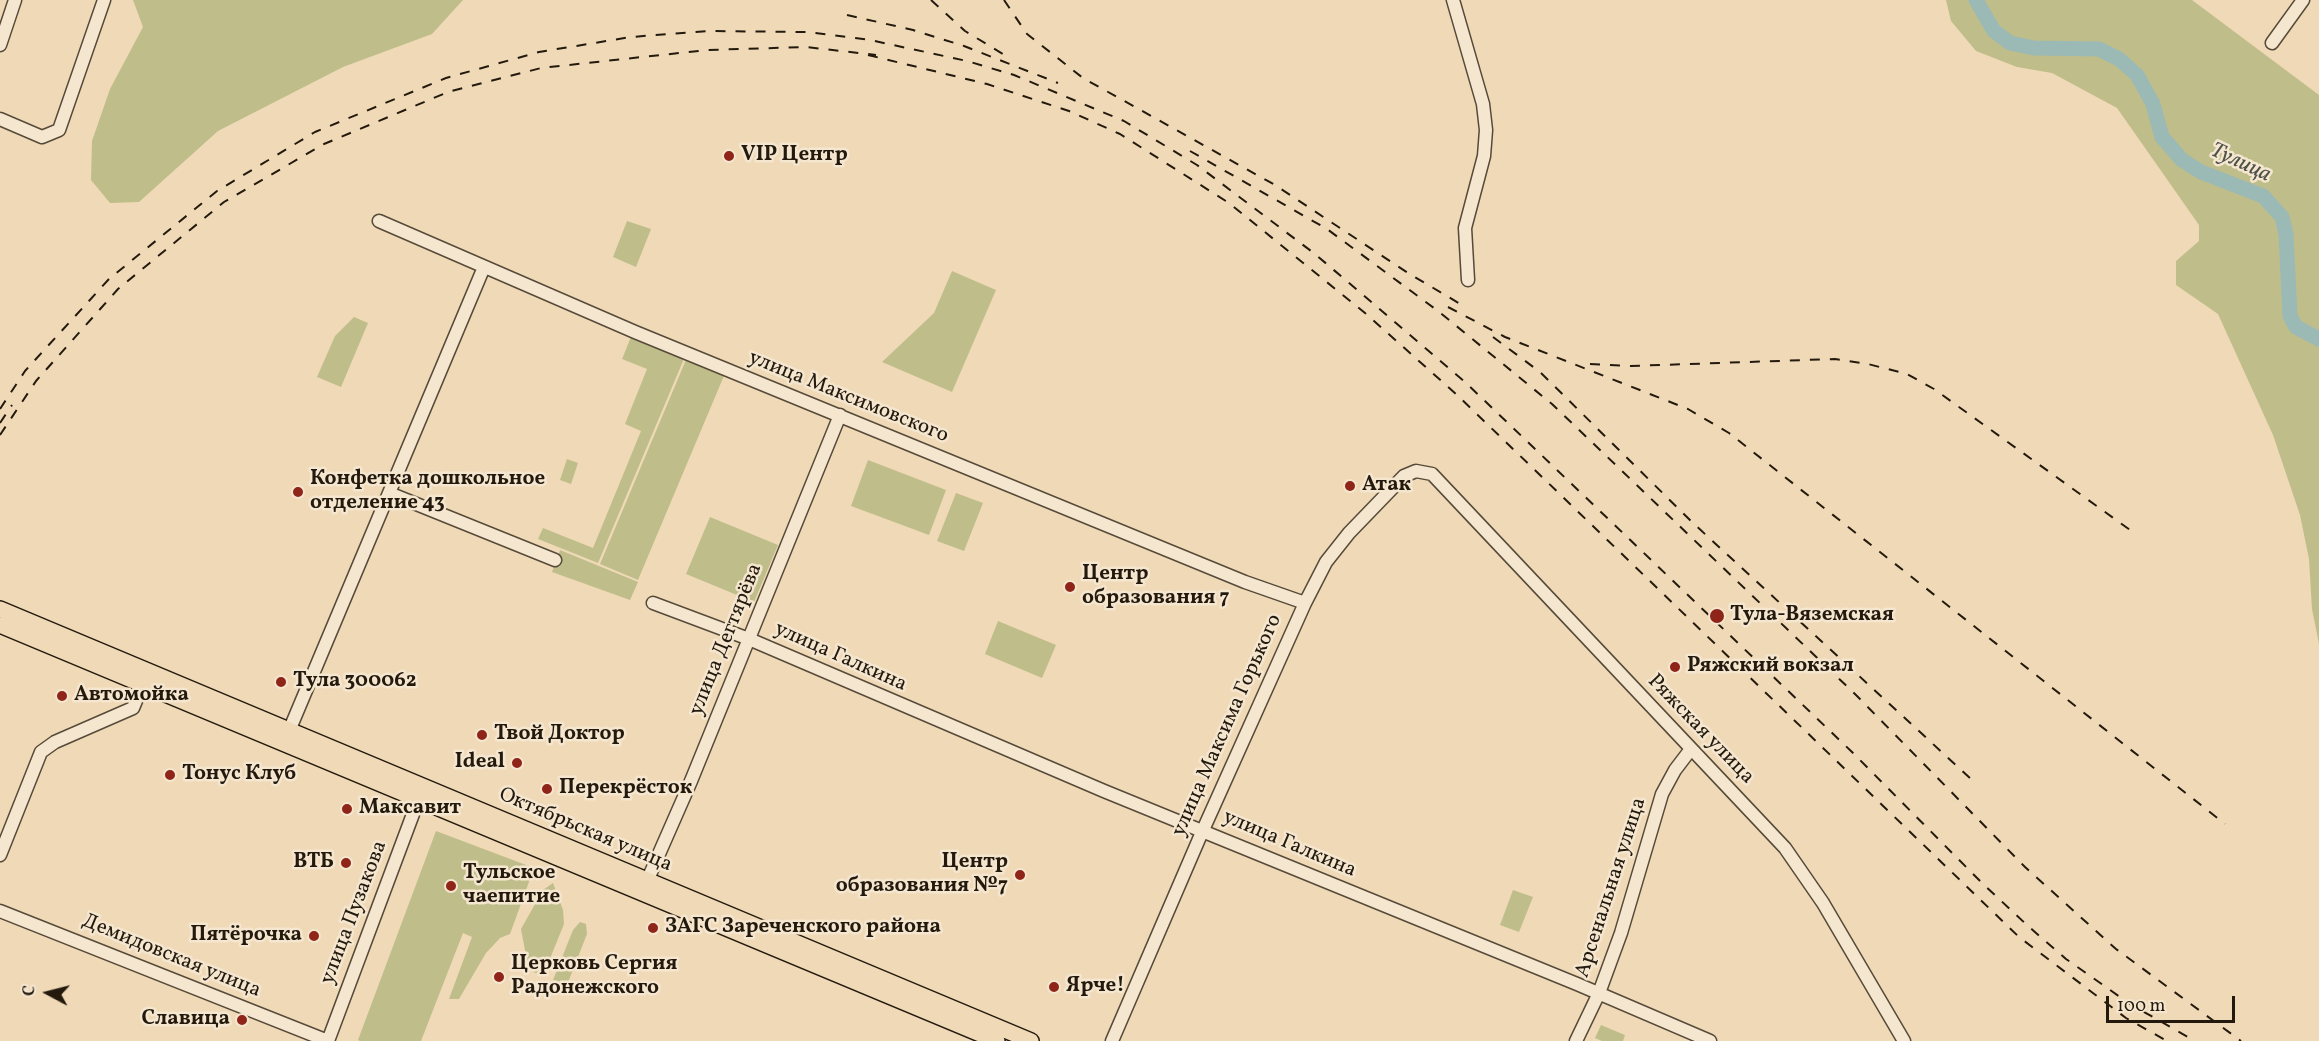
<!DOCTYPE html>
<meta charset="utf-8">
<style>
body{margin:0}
#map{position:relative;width:2319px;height:1041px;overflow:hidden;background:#f0d9b7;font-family:Vollkorn,serif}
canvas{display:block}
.north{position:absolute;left:18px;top:963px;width:60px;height:60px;-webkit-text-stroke:4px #f5e6d0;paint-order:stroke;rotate:277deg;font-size:16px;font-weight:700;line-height:24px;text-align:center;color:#231a0d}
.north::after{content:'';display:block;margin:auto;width:21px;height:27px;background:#231a0d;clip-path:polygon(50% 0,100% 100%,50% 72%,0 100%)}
.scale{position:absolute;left:2106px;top:996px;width:129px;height:27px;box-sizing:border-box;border:3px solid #231a0d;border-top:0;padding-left:8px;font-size:18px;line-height:21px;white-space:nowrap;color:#231a0d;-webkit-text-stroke:4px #f5e6d0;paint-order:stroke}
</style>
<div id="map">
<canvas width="2319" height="1041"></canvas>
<div class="north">С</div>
<div class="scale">100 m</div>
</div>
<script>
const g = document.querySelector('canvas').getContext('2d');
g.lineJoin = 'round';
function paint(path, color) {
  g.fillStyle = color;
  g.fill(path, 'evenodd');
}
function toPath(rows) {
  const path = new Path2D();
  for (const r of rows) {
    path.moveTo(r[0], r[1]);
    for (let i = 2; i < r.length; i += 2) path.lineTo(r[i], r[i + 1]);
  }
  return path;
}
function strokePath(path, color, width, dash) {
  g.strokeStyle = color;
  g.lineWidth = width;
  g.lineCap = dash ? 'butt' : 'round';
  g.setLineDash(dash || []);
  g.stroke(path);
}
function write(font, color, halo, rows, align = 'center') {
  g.font = font + ' Vollkorn,serif';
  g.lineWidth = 5;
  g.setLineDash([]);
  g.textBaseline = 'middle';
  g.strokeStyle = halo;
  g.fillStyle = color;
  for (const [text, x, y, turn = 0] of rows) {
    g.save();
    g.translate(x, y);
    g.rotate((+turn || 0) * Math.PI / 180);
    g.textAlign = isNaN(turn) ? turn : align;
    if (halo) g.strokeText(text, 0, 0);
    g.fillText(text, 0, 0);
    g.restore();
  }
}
paint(toPath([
 [133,0,463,0,432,34,343,67,218,131,139,202,110,203,91,180,92,141,110,89,143,27],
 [1946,0,2192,0,2319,95,2319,644,2312,609,2309,559,2300,515,2273,435,2218,314,2176,285,2176,261,2199,241,2199,225,2117,108,2052,73,2017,67,1976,51,1951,21],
 [627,221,651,229,636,267,613,257],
 [952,271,996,290,952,392,882,362,934,313],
 [354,317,368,323,341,387,317,377,335,336],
 [633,332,686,354,598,563,538,539,543,528,593,548,641,431,625,424,647,369,622,359],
 [688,355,726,371,638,580,600,564],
 [567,459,578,463,571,484,560,480],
 [868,460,946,490,929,535,851,506],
 [956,493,983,503,964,551,937,541],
 [710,517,778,545,754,602,686,574],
 [560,550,638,582,630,600,552,572],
 [998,621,1056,645,1042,678,985,654],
 [436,831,534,868,510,934,500,938,486,953,459,999,449,999,472,937,463,933,421,1041,360,1041,358,1040],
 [553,883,563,910,564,924,545,971,535,973,528,966,521,929,543,890],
 [1513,890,1533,897,1519,932,1500,925],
 [580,922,586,924,587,934,567,985,553,980,573,930],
 [1601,1025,1625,1035,1623,1041,1602,1041,1595,1038]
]), '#bfbe8a');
strokePath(toPath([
 [1976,0,1994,31,2010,43,2034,48,2099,49,2119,59,2137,75,2153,104,2162,137,2182,160,2201,172,2263,196,2282,217,2286,234,2290,316,2296,327,2319,339]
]), '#9bb9b5', 15);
const minor = toPath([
 [1453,0,1483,104,1486,130,1484,156,1465,228,1468,280],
 [2272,43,2303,0],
 [0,45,15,0],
 [0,119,42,137,59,130,104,0],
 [379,221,635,332,1245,582,1305,603],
 [389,493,555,560],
 [653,603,749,639,1104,791,1577,984,1710,1041],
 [289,731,484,267],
 [0,855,41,752,55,742,133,708,143,684],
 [648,879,691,781,840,415],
 [0,911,328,1041],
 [328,1041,419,798],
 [1112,1041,1199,839,1305,603,1326,562,1349,533,1404,476,1416,471,1432,474,1785,848,1823,903,1904,1041],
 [1576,1041,1599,993,1621,933,1662,794,1675,770,1691,749]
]);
const major = toPath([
 [0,609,1031,1041],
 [0,625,997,1041]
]);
strokePath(minor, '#564a38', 15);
strokePath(major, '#231a0d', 18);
strokePath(minor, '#f5e6d0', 12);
strokePath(major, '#f0d9b7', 15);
strokePath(toPath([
 [931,0,965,31,1003,54],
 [1004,0,1027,34,1083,78,1275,185,1408,273,1462,305],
 [847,15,913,30,964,46,1058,83],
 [868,55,987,84,1069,111,1120,134,1229,203,1365,313,1456,394,2019,937,2126,1018,2167,1041],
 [1190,151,1327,229,1438,311,1552,404,1856,695,2025,867,2116,949,2241,1041],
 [1448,307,1505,337,1688,409,1729,433,2225,824],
 [1493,337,1540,372,1693,523,1971,779],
 [1590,364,1631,366,1835,359,1868,364,1907,374,1934,389,2137,535],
 [0,409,25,371,109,279,217,191,315,132,446,78,539,52,631,37,708,31,808,32,870,40,967,61,1014,75,1124,121,1197,165,1315,254,1465,382,1852,752,1982,883,2028,926,2066,959,2130,1004,2195,1041],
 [0,423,12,405],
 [0,435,36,381,118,289,224,202,324,144,448,92,541,68,707,50,806,47,876,55]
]), '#231a0d', 2, [10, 10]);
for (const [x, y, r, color] of [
 [729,156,6,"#8f2418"],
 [1350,486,6,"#8f2418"],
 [298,492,6,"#8f2418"],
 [1070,587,6,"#8f2418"],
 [1717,616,8,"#8f2418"],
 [1675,667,6,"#8f2418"],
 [281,682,6,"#8f2418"],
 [62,696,6,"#8f2418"],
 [482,735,6,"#8f2418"],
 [517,763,6,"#8f2418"],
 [170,775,6,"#8f2418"],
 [547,789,6,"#8f2418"],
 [347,809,6,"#8f2418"],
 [346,863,6,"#8f2418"],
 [1020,875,6,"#8f2418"],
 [451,886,6,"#8f2418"],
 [653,928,6,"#8f2418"],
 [314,936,6,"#8f2418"],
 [499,977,6,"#8f2418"],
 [1054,987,6,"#8f2418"],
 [242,1020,6,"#8f2418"]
]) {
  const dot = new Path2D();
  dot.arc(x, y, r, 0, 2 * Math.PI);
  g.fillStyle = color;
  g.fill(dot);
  strokePath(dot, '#f5e6d0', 2);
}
write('bold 21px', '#231a0d', '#f5e6d0', [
 ["VIP Центр",741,156],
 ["Конфетка дошкольное",310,480],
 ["отделение 43",310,504],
 ["Атак",1362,486],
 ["Центр",1082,575],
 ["образования 7",1082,599],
 ["Тула-Вяземская",1730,616],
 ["Ряжский вокзал",1687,667],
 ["Тула 300062",293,682],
 ["Автомойка",74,696],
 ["Твой Доктор",494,735],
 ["Ideal",505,763,"right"],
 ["Тонус Клуб",182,775],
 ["Перекрёсток",559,789],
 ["Максавит",359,809],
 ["ВТБ",334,863,"right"],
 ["Центр",1008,863,"right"],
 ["образования №7",1008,887,"right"],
 ["Тульское",463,874],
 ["чаепитие",463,898],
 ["ЗАГС Зареченского района",665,928],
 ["Пятёрочка",302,936,"right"],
 ["Церковь Сергия",511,965],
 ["Радонежского",511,989],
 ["Ярче!",1066,987],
 ["Славица",230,1020,"right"]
], 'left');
write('21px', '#231a0d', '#f5e6d0', [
 ["улица Максимовского",848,398,22],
 ["улица Дегтярёва",727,640,-68],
 ["улица Галкина",840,658,24],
 ["улица Максима Горького",1228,726,-66],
 ["Ряжская улица",1700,730,46],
 ["Октябрьская улица",585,831,23],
 ["улица Галкина",1289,845,23],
 ["Арсенальная улица",1612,888,-72],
 ["улица Пузакова",355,913,-69],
 ["Демидовская улица",171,957,22]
]);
write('italic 22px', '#4d5248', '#f5e6d0', [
 ["Тулица",2240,164,25]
]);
</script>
